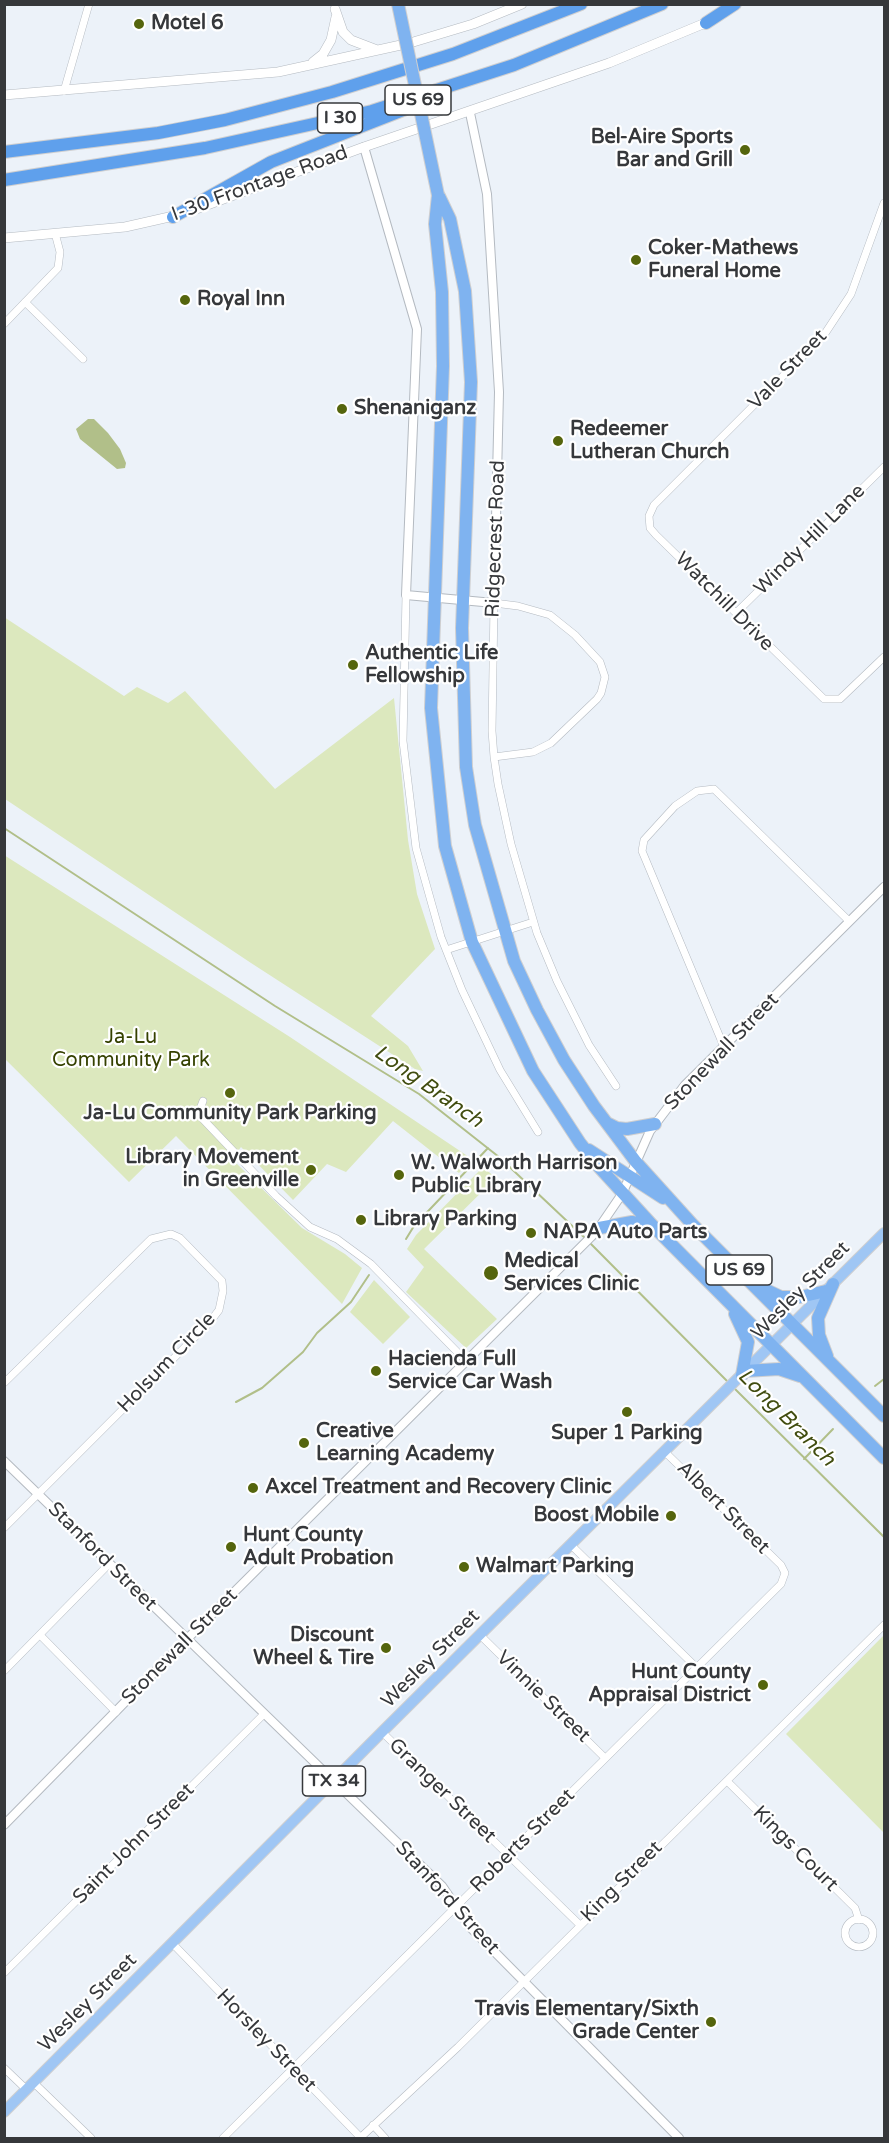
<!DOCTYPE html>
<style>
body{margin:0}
#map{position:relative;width:889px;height:2143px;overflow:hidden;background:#ecf2f9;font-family:"Varela Round",sans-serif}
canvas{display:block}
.frame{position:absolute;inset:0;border:6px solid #36383b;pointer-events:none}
</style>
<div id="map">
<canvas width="889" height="2143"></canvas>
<div class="frame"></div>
</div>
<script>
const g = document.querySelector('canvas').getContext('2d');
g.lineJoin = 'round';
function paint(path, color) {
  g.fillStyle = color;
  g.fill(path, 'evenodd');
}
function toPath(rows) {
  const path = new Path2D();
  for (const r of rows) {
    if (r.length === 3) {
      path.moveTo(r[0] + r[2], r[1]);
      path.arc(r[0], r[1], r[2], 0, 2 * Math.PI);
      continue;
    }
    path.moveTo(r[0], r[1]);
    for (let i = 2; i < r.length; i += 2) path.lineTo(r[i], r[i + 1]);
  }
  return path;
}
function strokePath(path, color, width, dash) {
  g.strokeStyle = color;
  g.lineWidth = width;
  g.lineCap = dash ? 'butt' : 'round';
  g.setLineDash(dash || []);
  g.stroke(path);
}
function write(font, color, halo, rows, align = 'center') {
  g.font = font + ' "Varela Round",sans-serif';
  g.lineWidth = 4.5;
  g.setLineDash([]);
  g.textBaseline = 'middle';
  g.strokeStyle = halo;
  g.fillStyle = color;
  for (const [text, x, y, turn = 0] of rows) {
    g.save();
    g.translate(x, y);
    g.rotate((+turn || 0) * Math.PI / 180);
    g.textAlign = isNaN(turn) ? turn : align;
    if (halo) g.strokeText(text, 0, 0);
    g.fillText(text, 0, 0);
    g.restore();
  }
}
paint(toPath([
 [4,617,124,696,137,687,168,703,185,691,275,789,394,698,408,840,417,894,435,949,371,1016,408,1046,423,1071,415,1069,251,963,5,799],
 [4,855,290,1037,472,1159,459,1173,393,1121,346,1172,327,1164,293,1200,241,1147,232,1159,302,1228,345,1254,362,1268,342,1304,176,1136,129,1182,5,1059],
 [483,1167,496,1178,424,1249,497,1319,466,1348,406,1292,424,1267,407,1249,416,1235],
 [374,1280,410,1317,383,1344,350,1312],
 [884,1635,884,1833,786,1734]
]), '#dce8be');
paint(toPath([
 [88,419,94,419,108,433,120,449,126,463,125,468,117,469,80,439,76,429]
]), '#b1bf89');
strokePath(toPath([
 [4,828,275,1006,419,1094,499,1157,585,1238],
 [406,1239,414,1226,488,1148],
 [589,1242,729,1383],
 [875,1386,884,1379],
 [733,1387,884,1537],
 [236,1402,262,1388,303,1352,317,1333,351,1302,369,1275],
 [804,1459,833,1429]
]), '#b1bf89', 2);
const minor = toPath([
 [64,91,89,4],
 [884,203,851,294,824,335,654,505,649,516,650,528,656,535,824,699,840,699,884,657],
 [25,302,83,359],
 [4,324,58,268,60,252,55,233],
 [406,595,403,741,416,848,441,937,462,990,500,1070,538,1132],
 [736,613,884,467],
 [494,757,533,752,551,743,597,699,601,693,605,677,600,662,575,635,550,615,518,606,494,603,492,731,494,757,498,784,511,844,537,933,557,981,589,1045,616,1086],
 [446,950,533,922],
 [724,1047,642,851,644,840,675,806,697,791,714,789,849,921],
 [203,1101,198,1114,276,1196,310,1227,337,1239,371,1264,467,1362],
 [4,1383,151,1239,171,1234,180,1238,222,1281,223,1291,219,1310,209,1323,4,1528],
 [571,1545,696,1667],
 [40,1635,116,1712],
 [480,1635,605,1758],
 [4,1671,109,1564],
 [382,1732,580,1925],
 [727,1781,855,1908,859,1920],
 [859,1933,14],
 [173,1944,361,2138],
 [4,1973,263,1715],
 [4,2068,27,2090],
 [34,2083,91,2138],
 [373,2125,385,2138],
 [223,2138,781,1584,785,1573,781,1565,665,1452],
 [360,2138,458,2047,884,1625]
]);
const tertiary = toPath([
 [364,147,417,329,406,595,494,603,499,392,487,194,470,113],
 [4,1461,442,1886,470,1927,679,2138],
 [4,1825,186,1640,596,1232,622,1194,650,1131,685,1085,884,887]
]);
const secondary = toPath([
 [335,9,343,32,351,40,377,50],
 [313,62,323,54,331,40,336,17],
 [4,95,278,72,410,43,473,24,522,4],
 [191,211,364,147,609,63,710,21],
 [4,238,125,227,178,215]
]);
const primary = toPath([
 [4,2112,382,1732,884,1233]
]);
const trunk = toPath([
 [438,195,435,224,442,292,443,366,431,708,445,846,472,942,533,1071,580,1143,599,1167,653,1226,884,1458],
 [439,196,450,219,465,291,471,382,462,628,466,767,475,825,514,961,537,1010,564,1060,594,1106,636,1162,692,1224,884,1416],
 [607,1123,617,1128,627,1129,655,1124],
 [589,1150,663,1198],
 [599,1228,632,1222,653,1226],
 [762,1288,781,1297,800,1297,826,1291],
 [735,1314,748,1342,742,1375],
 [827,1356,819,1335,818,1318,833,1284],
 [745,1371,779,1369,800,1376]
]);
const motorway = toPath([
 [706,23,735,4],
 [4,152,158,133,225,120,332,92,453,54,581,4],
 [4,180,205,148,372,111,514,65,662,4],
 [173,217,271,162,411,107]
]);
strokePath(minor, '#b4bac1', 8);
strokePath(tertiary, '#b4bac1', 10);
strokePath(secondary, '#b4bac1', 10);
strokePath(primary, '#cfcfd0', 12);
strokePath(trunk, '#cfcfd0', 14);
strokePath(motorway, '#cfcfd0', 14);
strokePath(minor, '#fff', 7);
strokePath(tertiary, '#fff', 8);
strokePath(secondary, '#fff', 9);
strokePath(primary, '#9fc6f4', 10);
strokePath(trunk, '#7fb3f0', 12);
strokePath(motorway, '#5fa0ec', 12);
const trunkBridge = toPath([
 [398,4,438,195]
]);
strokePath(trunkBridge, '#cfcfd0', 14, []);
strokePath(trunkBridge, '#7fb3f0', 12);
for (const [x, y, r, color] of [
 [139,24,6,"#55650d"],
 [745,150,6,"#55650d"],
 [636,260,6,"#55650d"],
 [185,300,6,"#55650d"],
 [342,409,6,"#55650d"],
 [558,441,6,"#55650d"],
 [353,665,6,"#55650d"],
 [230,1093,6,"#55650d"],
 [311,1170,6,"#55650d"],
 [399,1175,6,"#55650d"],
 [361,1220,6,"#55650d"],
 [531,1233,6,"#55650d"],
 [491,1273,8,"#55650d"],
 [376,1371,6,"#55650d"],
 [627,1412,6,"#55650d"],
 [304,1443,6,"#55650d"],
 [253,1488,6,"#55650d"],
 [671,1516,6,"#55650d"],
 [231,1547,6,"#55650d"],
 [464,1567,6,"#55650d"],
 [386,1648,6,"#55650d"],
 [763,1685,6,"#55650d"],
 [711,2022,6,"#55650d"]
]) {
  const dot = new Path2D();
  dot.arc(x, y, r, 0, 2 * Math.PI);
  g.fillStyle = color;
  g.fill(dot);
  strokePath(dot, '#fff', 2);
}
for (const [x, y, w] of [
 [418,100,66],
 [340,118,45],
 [739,1270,66],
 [334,1781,63]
]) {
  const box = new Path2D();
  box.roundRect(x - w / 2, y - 15, w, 30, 4.5);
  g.fillStyle = '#fff';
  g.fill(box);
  strokePath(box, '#36383b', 1.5);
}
write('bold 18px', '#36383b', null, [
 ["US 69",418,100],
 ["I 30",340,118],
 ["US 69",739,1270],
 ["TX 34",334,1781]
]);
write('bold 20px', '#36383b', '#fff', [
 ["Motel 6",151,24],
 ["Bel-Aire Sports",733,138,"right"],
 ["Bar and Grill",733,161,"right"],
 ["Coker-Mathews",648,249],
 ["Funeral Home",648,272],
 ["Royal Inn",197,300],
 ["Shenaniganz",354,409],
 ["Redeemer",570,430],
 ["Lutheran Church",570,453],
 ["Authentic Life",365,654],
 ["Fellowship",365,677],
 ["Ja-Lu Community Park Parking",230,1114,"center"],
 ["Library Movement",299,1158,"right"],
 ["in Greenville",299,1181,"right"],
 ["W. Walworth Harrison",411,1164],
 ["Public Library",411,1187],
 ["Library Parking",373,1220],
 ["NAPA Auto Parts",543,1233],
 ["Medical",504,1262],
 ["Services Clinic",504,1285],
 ["Hacienda Full",388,1360],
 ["Service Car Wash",388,1383],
 ["Creative",316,1432],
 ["Learning Academy",316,1455],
 ["Super 1 Parking",627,1434,"center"],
 ["Axcel Treatment and Recovery Clinic",265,1488],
 ["Boost Mobile",659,1516,"right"],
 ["Hunt County",243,1536],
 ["Adult Probation",243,1559],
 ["Walmart Parking",476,1567],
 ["Discount",374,1636,"right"],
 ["Wheel & Tire",374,1659,"right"],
 ["Hunt County",751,1673,"right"],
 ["Appraisal District",751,1696,"right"],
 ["Travis Elementary/Sixth",699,2010,"right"],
 ["Grade Center",699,2033,"right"]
], 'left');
write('20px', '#36383b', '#fff', [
 ["I-30 Frontage Road",260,184,-20],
 ["Vale Street",788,370,-46],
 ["Ridgecrest Road",496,539,-88],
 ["Windy Hill Lane",810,540,-45],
 ["Watchill Drive",724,602,45],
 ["Stonewall Street",722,1052,-46],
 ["Wesley Street",801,1291,-45],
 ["Holsum Circle",167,1363,-46],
 ["Albert Street",723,1508,45],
 ["Stanford Street",102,1557,45],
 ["Stonewall Street",180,1647,-45],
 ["Wesley Street",431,1659,-45],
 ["Vinnie Street",543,1697,44],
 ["Granger Street",442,1791,44],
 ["Roberts Street",523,1841,-45],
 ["Saint John Street",134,1844,-45],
 ["Kings Court",795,1849,45],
 ["King Street",622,1882,-45],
 ["Stanford Street",447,1898,48],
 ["Wesley Street",88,2003,-45],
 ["Horsley Street",266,2041,46]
]);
write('20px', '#354100', '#fff', [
 ["Ja-Lu",131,1038],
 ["Community Park",131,1061]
]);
write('italic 21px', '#414d10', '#fff', [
 ["Long Branch",428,1087,35],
 ["Long Branch",786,1418,45]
]);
</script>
